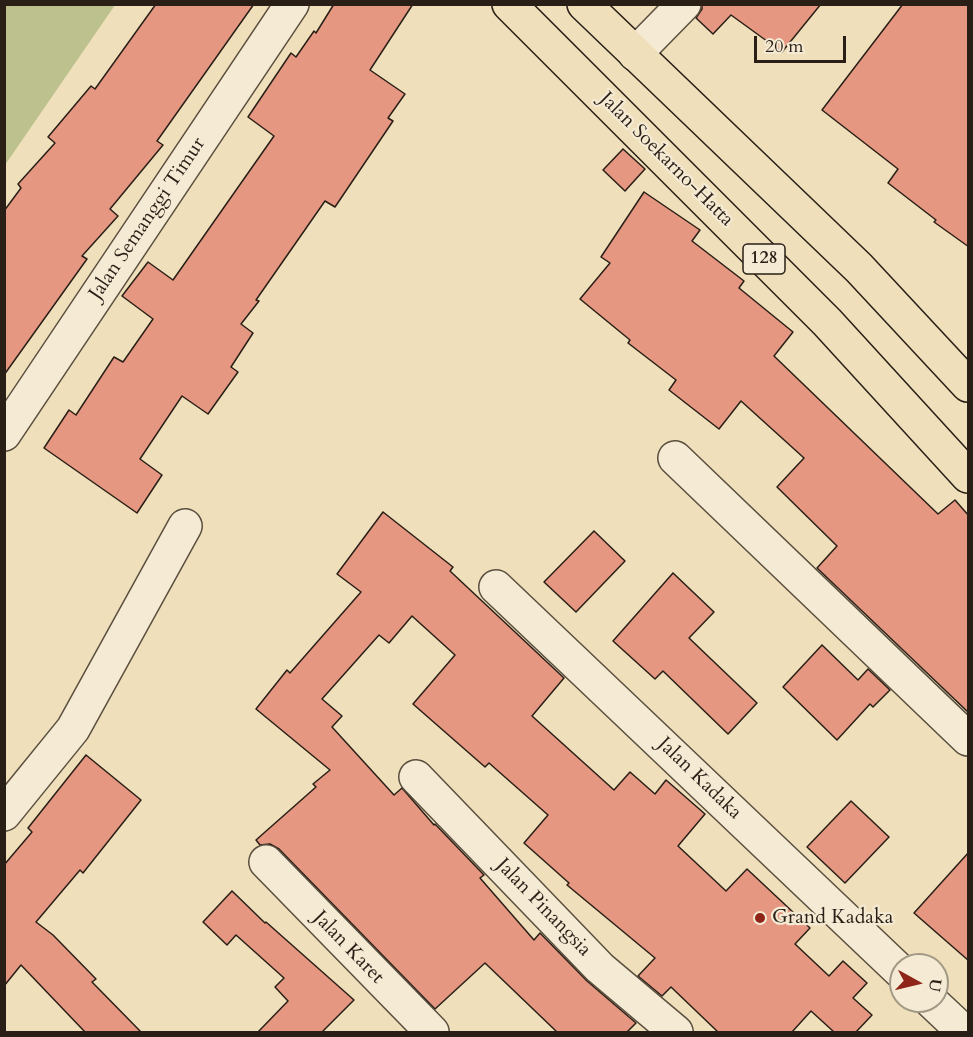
<!DOCTYPE html>
<style>
body{margin:0}
#map{position:relative;width:973px;height:1037px;overflow:hidden;background:#efdfbb;font-family:Cardo,serif}
canvas{display:block}
.frame{position:absolute;inset:0;border:6px solid #291f16;pointer-events:none}
.north{position:absolute;left:889px;top:953px;width:60px;height:60px;box-sizing:border-box;background:#f5ead3;border:2px solid #a39987;border-radius:50%;rotate:98deg;font-size:16px;font-weight:700;line-height:24px;text-align:center;color:#291f16}
.north::after{content:'';display:block;margin:auto;width:21px;height:27px;background:#8f2418;clip-path:polygon(50% 0,100% 100%,50% 72%,0 100%)}
.scale{position:absolute;left:754px;top:36px;width:92px;height:27px;box-sizing:border-box;border:3px solid #291f16;border-top:0;padding-left:8px;font-size:18px;line-height:21px;white-space:nowrap;color:#291f16;-webkit-text-stroke:4px #f5ead3;paint-order:stroke}
</style>
<div id="map">
<canvas width="973" height="1037"></canvas>
<div class="frame"></div>
<div class="north">U</div>
<div class="scale">20 m</div>
</div>
<script>
const g = document.querySelector('canvas').getContext('2d');
g.lineJoin = 'round';
function paint(path, color) {
  g.fillStyle = color;
  g.fill(path, 'evenodd');
}
function toPath(rows) {
  const path = new Path2D();
  for (const r of rows) {
    path.moveTo(r[0], r[1]);
    for (let i = 2; i < r.length; i += 2) path.lineTo(r[i], r[i + 1]);
  }
  return path;
}
function strokePath(path, color, width, dash) {
  g.strokeStyle = color;
  g.lineWidth = width;
  g.lineCap = dash ? 'butt' : 'round';
  g.setLineDash(dash || []);
  g.stroke(path);
}
function write(font, color, halo, rows, align = 'center') {
  g.font = font + ' Cardo,serif';
  g.lineWidth = 4.5;
  g.setLineDash([]);
  g.textBaseline = 'middle';
  g.strokeStyle = halo;
  g.fillStyle = color;
  for (const [text, x, y, turn = 0] of rows) {
    g.save();
    g.translate(x, y);
    g.rotate((+turn || 0) * Math.PI / 180);
    g.textAlign = isNaN(turn) ? turn : align;
    if (halo) g.strokeText(text, 0, 0);
    g.fillText(text, 0, 0);
    g.restore();
  }
}
paint(toPath([
 [5,4,115,5,5,165,4,5]
]), '#bcc18e');
const building = toPath([
 [156,4,254,4,157,141,163,145,110,209,118,216,82,256,87,259,4,375,4,211,21,188,18,184,55,143,48,137,91,86,95,89,156,4],
 [334,4,413,4,370,70,405,94,388,118,393,121,335,207,325,201,256,300,259,301,241,324,253,333,231,367,238,372,208,414,182,396,140,459,162,475,137,513,44,448,69,410,76,415,114,357,123,362,153,319,122,296,148,262,173,280,274,136,248,117,291,53,296,57,314,31,316,33,334,4],
 [702,4,821,4,782,52,731,15,713,34,696,18,702,9,702,4],
 [903,4,969,4,969,247,934,222,936,220,888,183,898,169,822,110,903,4],
 [623,149,645,169,625,191,603,170,623,149],
 [644,192,700,230,692,241,744,281,739,288,793,332,774,356,938,514,955,500,969,516,969,713,817,568,837,546,777,487,804,458,741,401,719,429,669,390,676,380,628,343,630,340,580,299,610,263,601,257,644,192],
 [383,512,453,567,450,571,564,678,532,716,614,790,630,772,655,794,666,780,705,814,678,846,726,891,747,869,810,928,795,944,829,976,843,961,867,983,853,998,872,1015,856,1032,834,1032,811,1011,792,1032,718,1032,671,987,662,996,638,976,655,958,567,885,569,883,524,843,548,815,489,763,485,767,413,704,455,655,412,616,389,643,379,635,322,699,342,716,332,727,394,795,402,788,434,825,435,824,484,875,480,878,534,940,540,933,587,981,636,1023,627,1032,557,1032,485,963,435,1009,279,849,270,844,260,845,256,840,316,787,313,784,330,770,256,709,287,670,290,673,361,592,337,574,383,512],
 [594,531,625,561,576,612,544,582,594,531],
 [673,573,714,612,689,638,757,703,728,734,663,671,655,679,613,641,673,573],
 [822,645,858,680,868,669,890,690,873,707,870,704,837,740,783,687,822,645],
 [86,755,141,800,83,873,80,870,36,922,53,935,96,979,92,982,141,1032,85,1032,21,965,4,986,4,865,32,832,28,828,86,755],
 [851,801,889,837,845,883,807,847,851,801],
 [969,852,969,961,914,913,969,852],
 [232,891,265,923,266,922,354,1000,322,1032,258,1032,288,1001,275,987,284,978,236,935,227,945,203,922,232,891]
]);
paint(building, '#e59782');
strokePath(building, '#291f16', 1.5);
const minor = toPath([
 [635,54,684,4],
 [4,434,292,4],
 [675,458,968,739],
 [496,587,901,972],
 [416,777,600,968,676,1032],
 [4,814,73,729,185,526],
 [266,862,432,1032],
 [931,1001,964,1032]
]);
const major = toPath([
 [509,4,827,322,968,476],
 [584,4,859,268,968,385]
]);
strokePath(minor, '#5a4f3f', 36);
strokePath(major, '#291f16', 36);
strokePath(minor, '#f5ead3', 33);
strokePath(major, '#efdfbb', 33);
for (const [x, y, r, color] of [
 [760,918,6,"#8f2418"]
]) {
  const dot = new Path2D();
  dot.arc(x, y, r, 0, 2 * Math.PI);
  g.fillStyle = color;
  g.fill(dot);
  strokePath(dot, '#f5ead3', 2);
}
for (const [x, y, w] of [
 [764,259,42]
]) {
  const box = new Path2D();
  box.roundRect(x - w / 2, y - 15, w, 30, 4.5);
  g.fillStyle = '#f5ead3';
  g.fill(box);
  strokePath(box, '#291f16', 1.5);
}
write('bold 18px', '#291f16', null, [
 ["128",764,259]
]);
write('20px', '#291f16', '#f5ead3', [
 ["Jalan Soekarno-Hatta",666,160,45],
 ["Jalan Semanggi Timur",148,219,-56],
 ["Jalan Kadaka",699,779,44],
 ["Jalan Pinangsia",543,908,46],
 ["Jalan Karet",348,948,46]
]);
write('20px', '#291f16', '#f5ead3', [
 ["Grand Kadaka",772,918]
], 'left');
</script>
